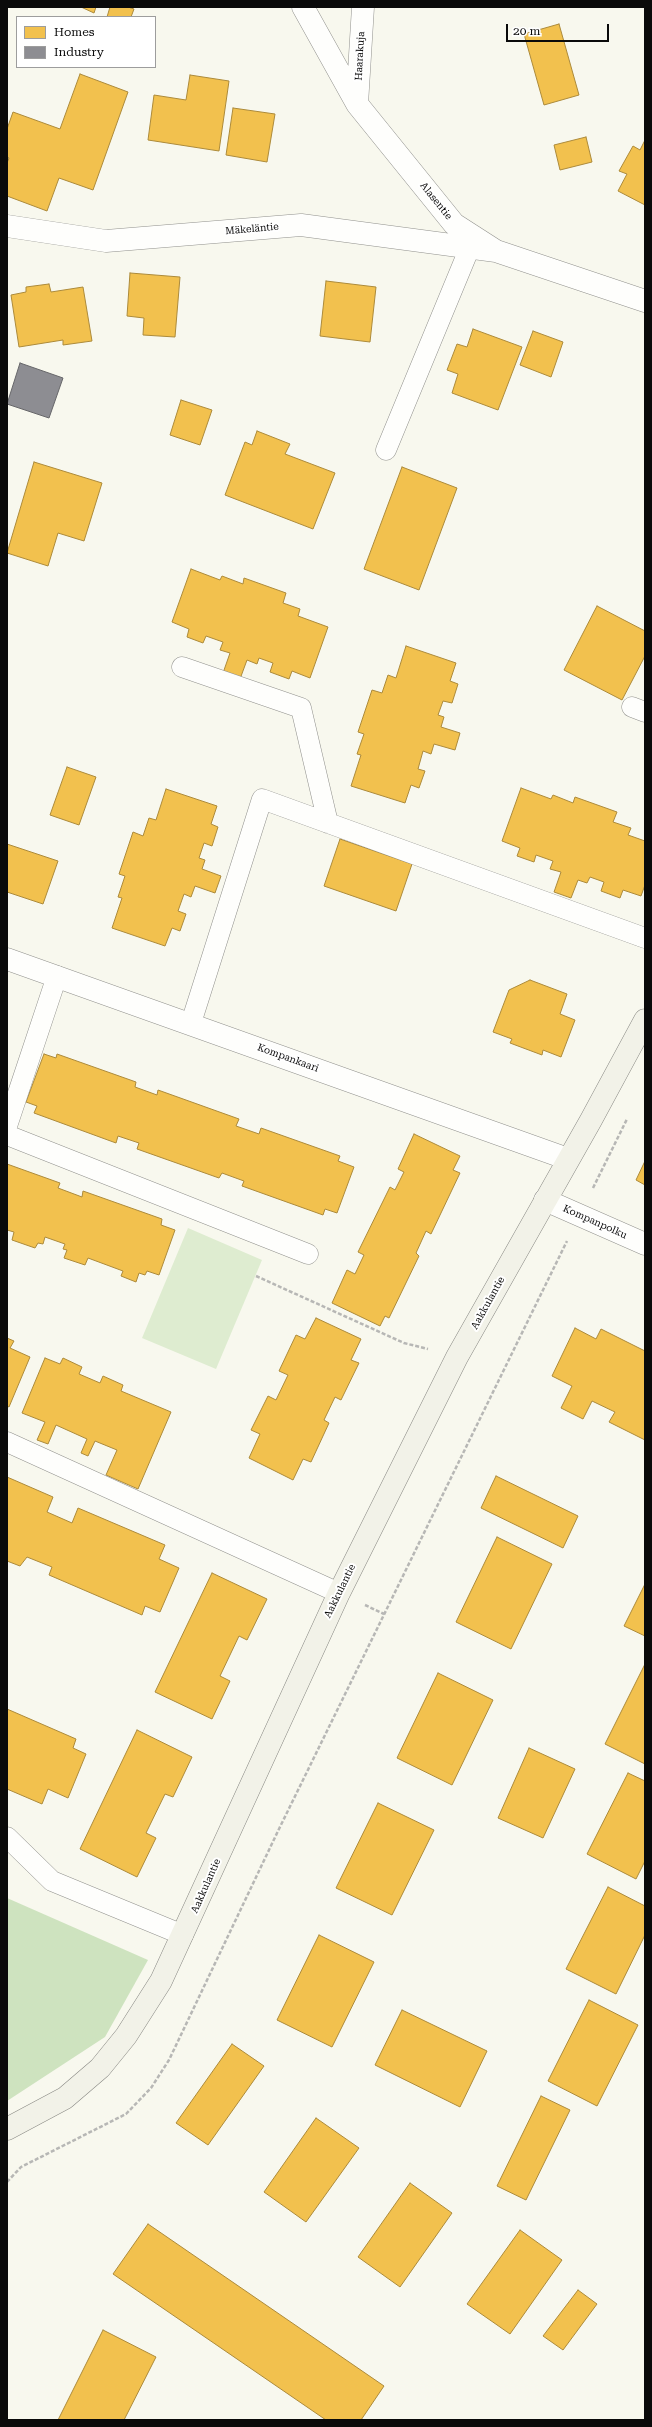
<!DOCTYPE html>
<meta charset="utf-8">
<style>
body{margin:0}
#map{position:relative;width:652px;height:2427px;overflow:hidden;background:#f8f8ee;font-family:"Roboto Serif",serif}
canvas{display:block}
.frame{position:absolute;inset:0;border:8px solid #0a0a0a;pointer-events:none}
.legend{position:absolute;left:16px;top:16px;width:140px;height:52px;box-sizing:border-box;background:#fff;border:1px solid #9d9d9d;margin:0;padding:5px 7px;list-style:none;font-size:12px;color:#0a0a0a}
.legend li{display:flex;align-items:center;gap:8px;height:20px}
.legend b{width:20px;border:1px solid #9d9d9d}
.scale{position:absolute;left:506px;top:24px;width:103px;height:18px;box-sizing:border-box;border:2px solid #0a0a0a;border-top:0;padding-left:5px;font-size:12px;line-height:14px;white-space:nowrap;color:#0a0a0a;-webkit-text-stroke:3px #fff;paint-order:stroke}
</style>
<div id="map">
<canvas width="652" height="2427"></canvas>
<div class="frame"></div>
<ul class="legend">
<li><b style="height:11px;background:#f2c14e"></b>Homes</li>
<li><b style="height:11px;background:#8d8d92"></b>Industry</li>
</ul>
<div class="scale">20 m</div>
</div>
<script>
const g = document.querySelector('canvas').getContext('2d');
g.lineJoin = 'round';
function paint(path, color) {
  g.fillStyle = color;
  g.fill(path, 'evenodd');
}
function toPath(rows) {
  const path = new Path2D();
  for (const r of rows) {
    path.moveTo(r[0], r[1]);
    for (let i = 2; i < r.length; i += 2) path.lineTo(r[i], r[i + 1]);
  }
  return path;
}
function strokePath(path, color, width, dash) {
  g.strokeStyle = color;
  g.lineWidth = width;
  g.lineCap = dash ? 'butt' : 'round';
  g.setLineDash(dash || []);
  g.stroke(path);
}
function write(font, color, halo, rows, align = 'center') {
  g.font = font + ' "Roboto Serif",serif';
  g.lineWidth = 4;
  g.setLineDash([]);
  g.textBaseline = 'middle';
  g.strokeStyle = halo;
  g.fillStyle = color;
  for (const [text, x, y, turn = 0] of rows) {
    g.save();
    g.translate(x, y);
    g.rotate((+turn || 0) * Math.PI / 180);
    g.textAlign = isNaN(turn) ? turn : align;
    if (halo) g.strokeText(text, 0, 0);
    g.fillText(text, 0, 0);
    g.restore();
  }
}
paint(toPath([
 [188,1228,262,1260,216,1369,142,1338]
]), '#deecd0');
paint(toPath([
 [7,1898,148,1960,105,2037,7,2101]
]), '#cee3bf');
const homes = toPath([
 [81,7,96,7,94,13,81,7],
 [110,7,128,7,134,9,131,17,107,17,110,7],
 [559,24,579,95,544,105,524,34,559,24],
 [80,74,128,92,93,190,59,178,47,211,7,196,7,163,9,158,7,157,7,129,13,112,60,129,80,74],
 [190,75,229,81,219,151,148,140,154,95,186,100,190,75],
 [233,108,275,114,267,162,226,155,233,108],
 [586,137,592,162,560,170,554,145,586,137],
 [645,140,645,205,618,191,627,174,619,171,633,146,640,150,645,140],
 [130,273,180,277,175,337,143,335,144,318,127,316,130,273],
 [326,281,376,287,370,342,320,336,326,281],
 [49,284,51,292,83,287,92,341,63,345,63,340,19,347,11,295,26,292,26,287,49,284],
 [473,329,522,347,498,410,452,393,458,374,447,370,457,344,467,347,473,329],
 [533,331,563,342,551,377,520,365,533,331],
 [181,400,212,410,200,445,170,435,181,400],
 [257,431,290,444,285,454,335,473,313,529,225,495,245,442,252,445,257,431],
 [34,462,102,483,84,541,58,533,48,566,7,553,34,462],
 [402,467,457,488,419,590,364,569,402,467],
 [191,569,220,580,222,576,243,584,244,578,286,593,283,603,300,609,298,616,328,627,310,678,292,671,289,679,270,672,273,663,259,658,257,664,247,660,240,679,223,673,230,653,220,650,223,642,206,636,203,643,187,637,189,629,172,622,191,569],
 [597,606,645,631,645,656,622,700,564,670,597,606],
 [406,646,456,663,450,681,458,684,452,703,443,701,438,715,444,717,441,727,460,733,455,750,434,744,431,754,423,751,418,769,425,771,419,788,411,785,405,803,351,786,361,755,357,754,364,734,358,732,372,690,382,693,388,675,396,678,406,646],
 [67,767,96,777,79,825,50,815,67,767],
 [521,788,551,799,553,795,573,803,575,797,617,812,613,822,631,828,628,835,645,841,645,885,641,896,623,890,620,898,601,891,604,882,590,877,587,883,578,880,571,898,554,892,561,872,550,869,553,861,536,855,534,862,517,856,520,848,502,841,521,788],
 [166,789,217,806,211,824,218,827,212,846,204,843,199,858,205,860,202,869,221,876,215,893,195,886,191,897,184,894,178,911,186,914,180,931,172,928,165,946,112,928,122,898,118,897,125,876,119,874,133,832,143,836,149,818,156,820,166,789],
 [340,839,412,864,396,911,324,886,340,839],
 [7,844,58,861,43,904,7,892,7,844],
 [530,980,567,994,560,1014,575,1020,561,1057,543,1050,542,1055,510,1043,512,1039,493,1032,509,990,530,980],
 [44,1054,56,1058,57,1054,136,1082,135,1087,157,1095,158,1090,239,1119,236,1126,259,1134,261,1128,340,1156,338,1161,354,1167,337,1213,325,1209,323,1215,242,1186,244,1181,222,1173,219,1178,137,1149,139,1143,118,1136,116,1143,34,1113,37,1106,26,1102,44,1054],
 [414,1134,460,1156,453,1170,460,1173,431,1234,426,1231,416,1253,419,1256,389,1318,385,1316,380,1326,332,1303,347,1270,355,1274,364,1255,358,1252,390,1187,395,1190,404,1172,398,1169,414,1134],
 [645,1161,645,1185,636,1180,645,1161],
 [7,1164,60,1183,58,1188,82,1197,83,1191,162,1219,161,1225,175,1230,159,1275,147,1271,145,1275,139,1273,136,1282,121,1276,123,1271,88,1258,85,1265,64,1258,67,1250,63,1249,65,1244,45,1237,43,1244,38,1243,35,1248,12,1240,14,1232,7,1230,7,1164],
 [316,1318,361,1339,351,1360,359,1363,341,1400,335,1397,324,1420,329,1423,311,1462,303,1459,293,1480,249,1458,260,1434,251,1430,268,1396,276,1400,288,1375,279,1371,296,1335,305,1339,316,1318],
 [575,1328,596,1339,601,1329,645,1351,645,1440,609,1422,615,1412,592,1401,583,1419,561,1408,572,1386,552,1376,575,1328],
 [7,1338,14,1341,10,1348,30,1357,9,1407,7,1406,7,1338],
 [45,1358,60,1364,63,1358,82,1367,79,1374,100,1383,103,1376,123,1385,121,1391,171,1412,138,1489,106,1475,117,1450,95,1441,88,1456,81,1453,87,1439,56,1425,48,1444,37,1440,45,1422,22,1413,45,1358],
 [496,1476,578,1516,563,1548,481,1508,496,1476],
 [7,1477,53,1497,47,1512,72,1523,78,1508,165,1545,159,1559,179,1568,160,1612,145,1606,142,1615,49,1575,52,1567,27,1557,20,1566,7,1561,7,1477],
 [497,1537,552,1564,511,1649,456,1622,497,1537],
 [212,1573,267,1599,247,1640,239,1636,220,1676,230,1681,212,1719,155,1692,212,1573],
 [645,1584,645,1636,624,1626,645,1584],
 [645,1664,645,1764,605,1744,645,1664],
 [438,1673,493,1700,452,1785,397,1758,438,1673],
 [7,1709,76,1739,73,1748,86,1754,68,1798,48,1789,42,1804,7,1789,7,1709],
 [137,1730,192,1757,173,1797,165,1794,146,1833,156,1838,137,1877,80,1849,137,1730],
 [529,1748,575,1769,543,1838,498,1818,529,1748],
 [628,1773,645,1781,645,1861,636,1879,587,1854,628,1773],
 [378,1803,434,1830,392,1915,336,1888,378,1803],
 [608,1887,645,1906,645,1935,616,1994,566,1969,608,1887],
 [319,1935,374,1962,332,2047,277,2020,319,1935],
 [589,2000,638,2025,597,2106,548,2081,589,2000],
 [402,2010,487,2051,460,2107,375,2065,402,2010],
 [232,2044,264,2066,208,2145,176,2123,232,2044],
 [541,2096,570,2110,526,2200,497,2186,541,2096],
 [316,2118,359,2148,306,2222,264,2192,316,2118],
 [410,2183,452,2213,400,2287,358,2257,410,2183],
 [148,2224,384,2386,361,2420,326,2420,113,2274,148,2224],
 [520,2230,562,2260,510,2334,467,2304,520,2230],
 [578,2290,597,2304,563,2350,543,2336,578,2290],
 [103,2330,156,2357,124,2420,58,2420,103,2330]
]);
paint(homes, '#f2c14e');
strokePath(homes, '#ac8a3a', 1);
const industry = toPath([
 [20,363,63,378,49,418,7,404,20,363]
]);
paint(industry, '#8d8d92');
strokePath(industry, '#666669', 1);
const lane = toPath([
 [386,450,470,247],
 [182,667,301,708,328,823],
 [632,707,645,712],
 [191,1023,262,799,645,938],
 [7,1126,57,976],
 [7,1135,308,1254],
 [7,1442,339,1593],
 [7,1837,52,1881,183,1935]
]);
const street = toPath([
 [303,7,357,104,454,224,496,251,645,301],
 [357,104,363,7],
 [7,226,106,241,301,225,496,251],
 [7,959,568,1159],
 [545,1200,645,1244]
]);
const secondary = toPath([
 [7,2129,65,2098,100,2068,126,2036,161,1981,339,1593,457,1357,591,1120,645,1020]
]);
strokePath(lane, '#91918d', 21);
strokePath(street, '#91918d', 23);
strokePath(secondary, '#888883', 23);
strokePath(toPath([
 [593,1188,627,1119],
 [256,1276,404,1343,428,1349],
 [365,1605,384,1614],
 [7,2182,21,2167,126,2114,151,2088,169,2060,278,1831,567,1241]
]), '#b7b7b5', 2.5, [4, 2]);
strokePath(lane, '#fefefc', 20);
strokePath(street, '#fefefc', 22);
strokePath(secondary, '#f2f2e8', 22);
write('10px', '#0a0a0a', '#fff', [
 ["Haarakuja",360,56,-87],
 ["Alasentie",436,201,51],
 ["Mäkeläntie",252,229,-5],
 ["Kompankaari",288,1058,20],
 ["Kompanpolku",595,1222,24],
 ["Aakkulantie",488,1303,-61],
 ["Aakkulantie",340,1591,-64],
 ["Aakkulantie",206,1886,-66]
]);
</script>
